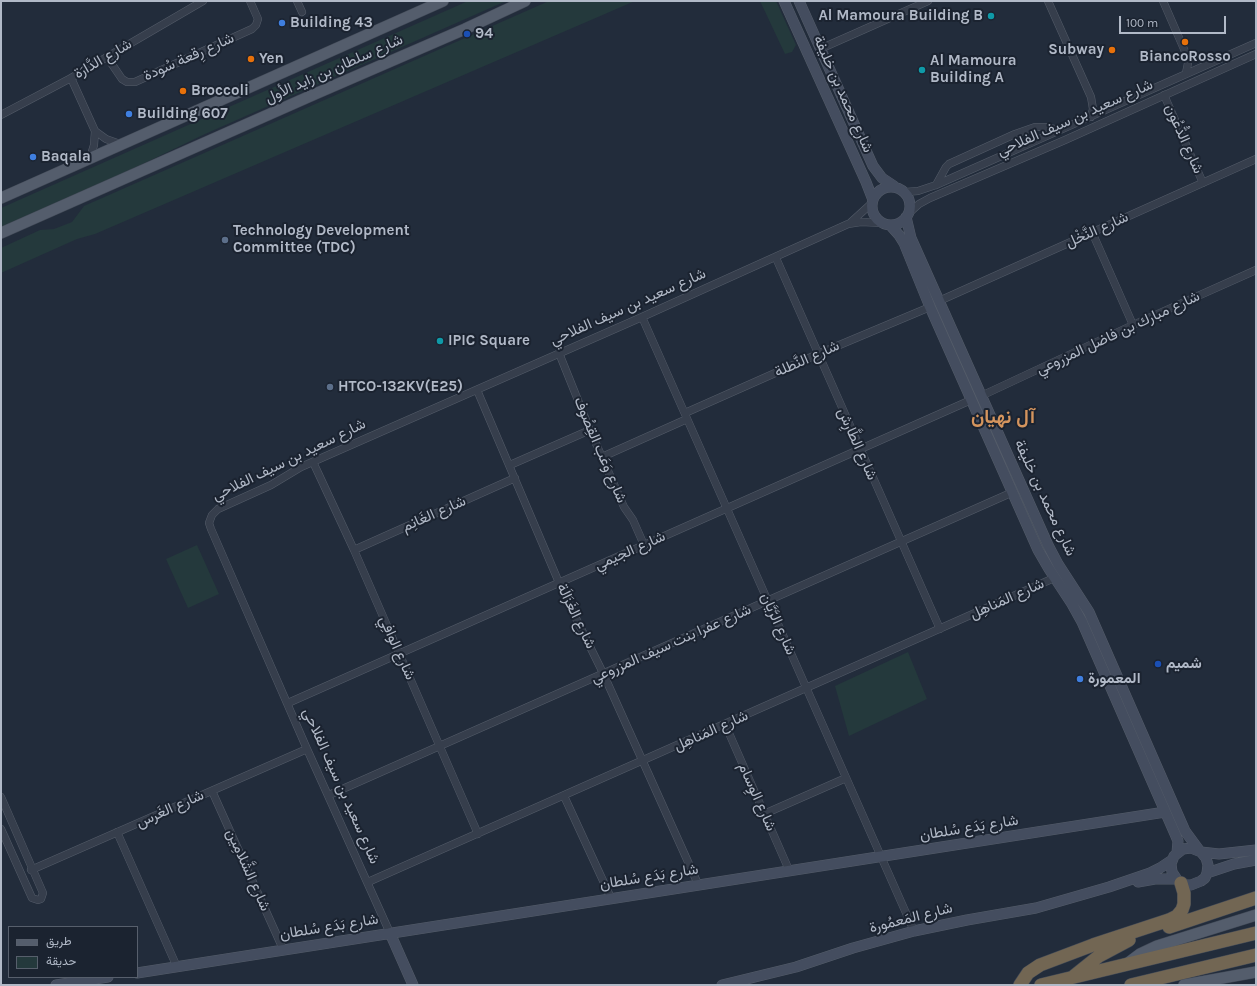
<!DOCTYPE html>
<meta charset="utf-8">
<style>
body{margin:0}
#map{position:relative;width:1257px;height:986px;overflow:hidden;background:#222c3b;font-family:Karla,Vazirmatn,sans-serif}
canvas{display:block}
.frame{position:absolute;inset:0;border:2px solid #b1b9c7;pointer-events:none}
.legend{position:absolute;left:8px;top:926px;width:130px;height:52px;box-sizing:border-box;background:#1b2330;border:1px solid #575f6c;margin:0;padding:5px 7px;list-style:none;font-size:12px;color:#b1b9c7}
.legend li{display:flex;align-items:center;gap:8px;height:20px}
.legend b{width:20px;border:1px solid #575f6c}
.scale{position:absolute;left:1119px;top:16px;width:107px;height:18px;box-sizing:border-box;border:2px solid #b1b9c7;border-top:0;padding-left:5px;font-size:12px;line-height:14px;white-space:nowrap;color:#b1b9c7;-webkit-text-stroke:3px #1b2330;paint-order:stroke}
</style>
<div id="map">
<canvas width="1257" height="986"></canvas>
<div class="frame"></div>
<ul class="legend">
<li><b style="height:5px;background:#545d6c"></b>طريق</li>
<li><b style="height:11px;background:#24393c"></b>حديقة</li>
</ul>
<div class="scale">100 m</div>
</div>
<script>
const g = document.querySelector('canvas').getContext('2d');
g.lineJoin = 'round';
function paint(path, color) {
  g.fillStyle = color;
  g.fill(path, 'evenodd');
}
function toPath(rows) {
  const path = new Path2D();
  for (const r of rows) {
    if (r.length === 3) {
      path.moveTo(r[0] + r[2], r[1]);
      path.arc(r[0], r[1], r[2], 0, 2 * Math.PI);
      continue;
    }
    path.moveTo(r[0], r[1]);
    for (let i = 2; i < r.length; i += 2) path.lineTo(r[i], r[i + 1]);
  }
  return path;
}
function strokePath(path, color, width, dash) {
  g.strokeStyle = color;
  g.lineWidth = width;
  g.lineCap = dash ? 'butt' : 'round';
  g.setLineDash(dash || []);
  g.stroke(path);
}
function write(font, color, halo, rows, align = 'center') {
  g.font = font + ' Karla,Vazirmatn,sans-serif';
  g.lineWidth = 4;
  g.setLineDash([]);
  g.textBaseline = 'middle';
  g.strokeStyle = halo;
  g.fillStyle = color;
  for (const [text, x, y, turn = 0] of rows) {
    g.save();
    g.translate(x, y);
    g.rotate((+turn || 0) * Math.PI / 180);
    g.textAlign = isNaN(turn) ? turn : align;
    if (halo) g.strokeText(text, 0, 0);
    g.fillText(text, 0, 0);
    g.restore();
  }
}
paint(toPath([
 [468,1,506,1,205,134,101,184,1,228,1,208],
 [549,1,635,1,95,234,77,239,1,273,1,248,40,230,54,229,72,222,84,206],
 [760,1,776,1,796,45,792,52,785,54],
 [197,545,219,594,188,608,166,559],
 [908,652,927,699,849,736,835,686]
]), '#24393c');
const street = toPath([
 [297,1,302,12],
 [1048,1,1091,97,1093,109,1091,117],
 [1163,1,1187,56,1188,63,1186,73],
 [820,49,928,1],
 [107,57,122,79,127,82,135,82,252,29,256,25,258,19,250,1],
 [71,78,95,131,94,145,90,158],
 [1164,95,1203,183],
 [1,115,71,78,203,1],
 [95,131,106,139,120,144],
 [936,185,946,167,949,164,1015,134,1035,127,1045,127,1059,130],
 [905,192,918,191,936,185,1256,43],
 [909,213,919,204,930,198,1065,140,1256,54],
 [850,223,872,203],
 [1092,232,1133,325],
 [776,258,940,629],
 [939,301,1256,159],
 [642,317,914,931],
 [559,353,590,430,624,507,633,520,644,545],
 [477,390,563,592,603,673,698,884],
 [981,396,1133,325,1256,270],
 [685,413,818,354,930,307],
 [602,457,687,419],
 [313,462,354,550,478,834],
 [510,465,590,430],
 [354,550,515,478],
 [288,703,971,400],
 [725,724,789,870],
 [212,791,283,949],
 [329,795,1013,492],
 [564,796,611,898],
 [1,797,43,893,41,899,38,900,32,898,1,829],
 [764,814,846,778],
 [117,832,177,967],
 [31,870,307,749],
 [368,882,1054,578],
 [390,933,307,749,211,529,209,523,212,515,218,509,271,485,301,467,642,317,848,224,861,222,882,223]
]);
const secondary = toPath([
 [784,1,866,182,873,200],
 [799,1,873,166,882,178,894,186],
 [891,206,19],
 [906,217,911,238,1048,545,1058,564,1089,612,1185,831,1199,850],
 [890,225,899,235,904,243,930,307,1038,550,1049,569,1072,604,1082,622,1175,834,1178,841,1177,853],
 [1201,852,1206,858,1208,865,1207,873,1205,878,1201,881,1191,885,1186,885,1178,881,1172,872,1171,864,1174,856,1183,849,1191,848,1201,852,1219,854,1256,850],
 [1207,873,1234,864,1256,860],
 [1138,882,1155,879,1176,879],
 [390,933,413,985],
 [137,973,1165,812],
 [56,985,108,977],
 [722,985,796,967,853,948,914,931,967,920,1036,908,1109,887,1150,873,1160,868,1172,860]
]);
const primary = toPath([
 [1,198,443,1],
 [1,233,315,94,465,29,525,1],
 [1128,963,1140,954,1157,946,1256,915],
 [1184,985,1256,972]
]);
const highway = toPath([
 [1169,927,1256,898],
 [1074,976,1099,956,1129,940],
 [1020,985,1028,973,1040,965,1093,945,1169,920,1177,916,1182,910,1184,904,1184,893,1181,883],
 [1041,985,1256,933],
 [1131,985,1256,955]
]);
strokePath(street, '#545c69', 8);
strokePath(secondary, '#545c69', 11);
strokePath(primary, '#3f4754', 12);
strokePath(highway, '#414956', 14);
strokePath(street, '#363e4c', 7);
strokePath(secondary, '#444d5f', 10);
strokePath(primary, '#545d6c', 11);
strokePath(highway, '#726653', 13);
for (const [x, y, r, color] of [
 [991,16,4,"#0f9aa8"],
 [282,23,4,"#3f7fe0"],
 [467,34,4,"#1a4fb4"],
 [1185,42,4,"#e8710a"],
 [1112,50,4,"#e8710a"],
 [251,59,4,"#e8710a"],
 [922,70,4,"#0f9aa8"],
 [183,91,4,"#e8710a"],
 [129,114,4,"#3f7fe0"],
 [33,157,4,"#3f7fe0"],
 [225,240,4,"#5c6f8a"],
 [440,341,4,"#0f9aa8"],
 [330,387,4,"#5c6f8a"],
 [1158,664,4,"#1a4fb4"],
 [1080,679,4,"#3f7fe0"]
]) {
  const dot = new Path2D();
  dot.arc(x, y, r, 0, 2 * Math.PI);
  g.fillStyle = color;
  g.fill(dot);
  strokePath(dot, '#1b2330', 1.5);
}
write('bold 15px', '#b1b9c7', '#1b2330', [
 ["Al Mamoura Building B",983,16,"right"],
 ["Building 43",290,23],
 ["94",475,34],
 ["Subway",1104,50,"right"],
 ["BiancoRosso",1185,57,"center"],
 ["Yen",259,59],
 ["Al Mamoura",930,61],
 ["Building A",930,78],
 ["Broccoli",191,91],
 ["Building 607",137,114],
 ["Baqala",41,157],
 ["Technology Development",233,231],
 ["Committee (TDC)",233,248],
 ["IPIC Square",448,341],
 ["HTCO-132KV(E25)",338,387],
 ["شميم",1166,664],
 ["المعمورة",1088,679]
], 'left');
write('15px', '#b1b9c7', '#1b2330', [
 ["شارع رِقعة سُودة",189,57,-24],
 ["شارع الدَّارَة",103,59,-30],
 ["شارع سلطان بن زايد الأول",334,69,-24],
 ["شارع محمد بن خليفة",843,94,66],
 ["شارع سعيد بن سيف الفلاحي",1075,118,-24],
 ["شارع الدُّعُون",1184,139,66],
 ["شارع النَّخْل",1097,230,-24],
 ["شارع سعيد بن سيف الفلاحي",628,307,-24],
 ["شارع مبارك بن فاضل المزروعي",1118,333,-25],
 ["شارع النَّطلة",807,359,-24],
 ["شارع الطَّارِش",857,444,66],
 ["شارع وَعَب القِصُوف",600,450,67],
 ["شارع سعيد بن سيف الفلاحي",289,460,-26],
 ["شارع محمد بن خليفة",1045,498,65],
 ["شارع الغَانِم",434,514,-24],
 ["شارع الجيمي",630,551,-24],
 ["شارع المَناهِل",1007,599,-24],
 ["شارع الغَزَالَة",576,616,64],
 ["شارع الرَّيَّان",778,624,66],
 ["شارع عفرا بنت سيف المزروعي",671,644,-24],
 ["شارع الوافِي",397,648,66],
 ["شارع المَناهِل",711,731,-24],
 ["شارع سعيد بن سيف الفلاحي",341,786,66],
 ["شارع الوِسام",757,797,66],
 ["شارع الغَرس",170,809,-24],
 ["شارع بَدَع سُلطان",969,828,-9],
 ["شارع الشَّلامِين",248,870,66],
 ["شارع بَدَع سُلطان",649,877,-9],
 ["شارع المَعمُورة",911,918,-14],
 ["شارع بَدَع سُلطان",329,927,-9]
]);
write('bold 19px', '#d5955e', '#1b2330', [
 ["آل نهيان",1003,418]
]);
</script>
